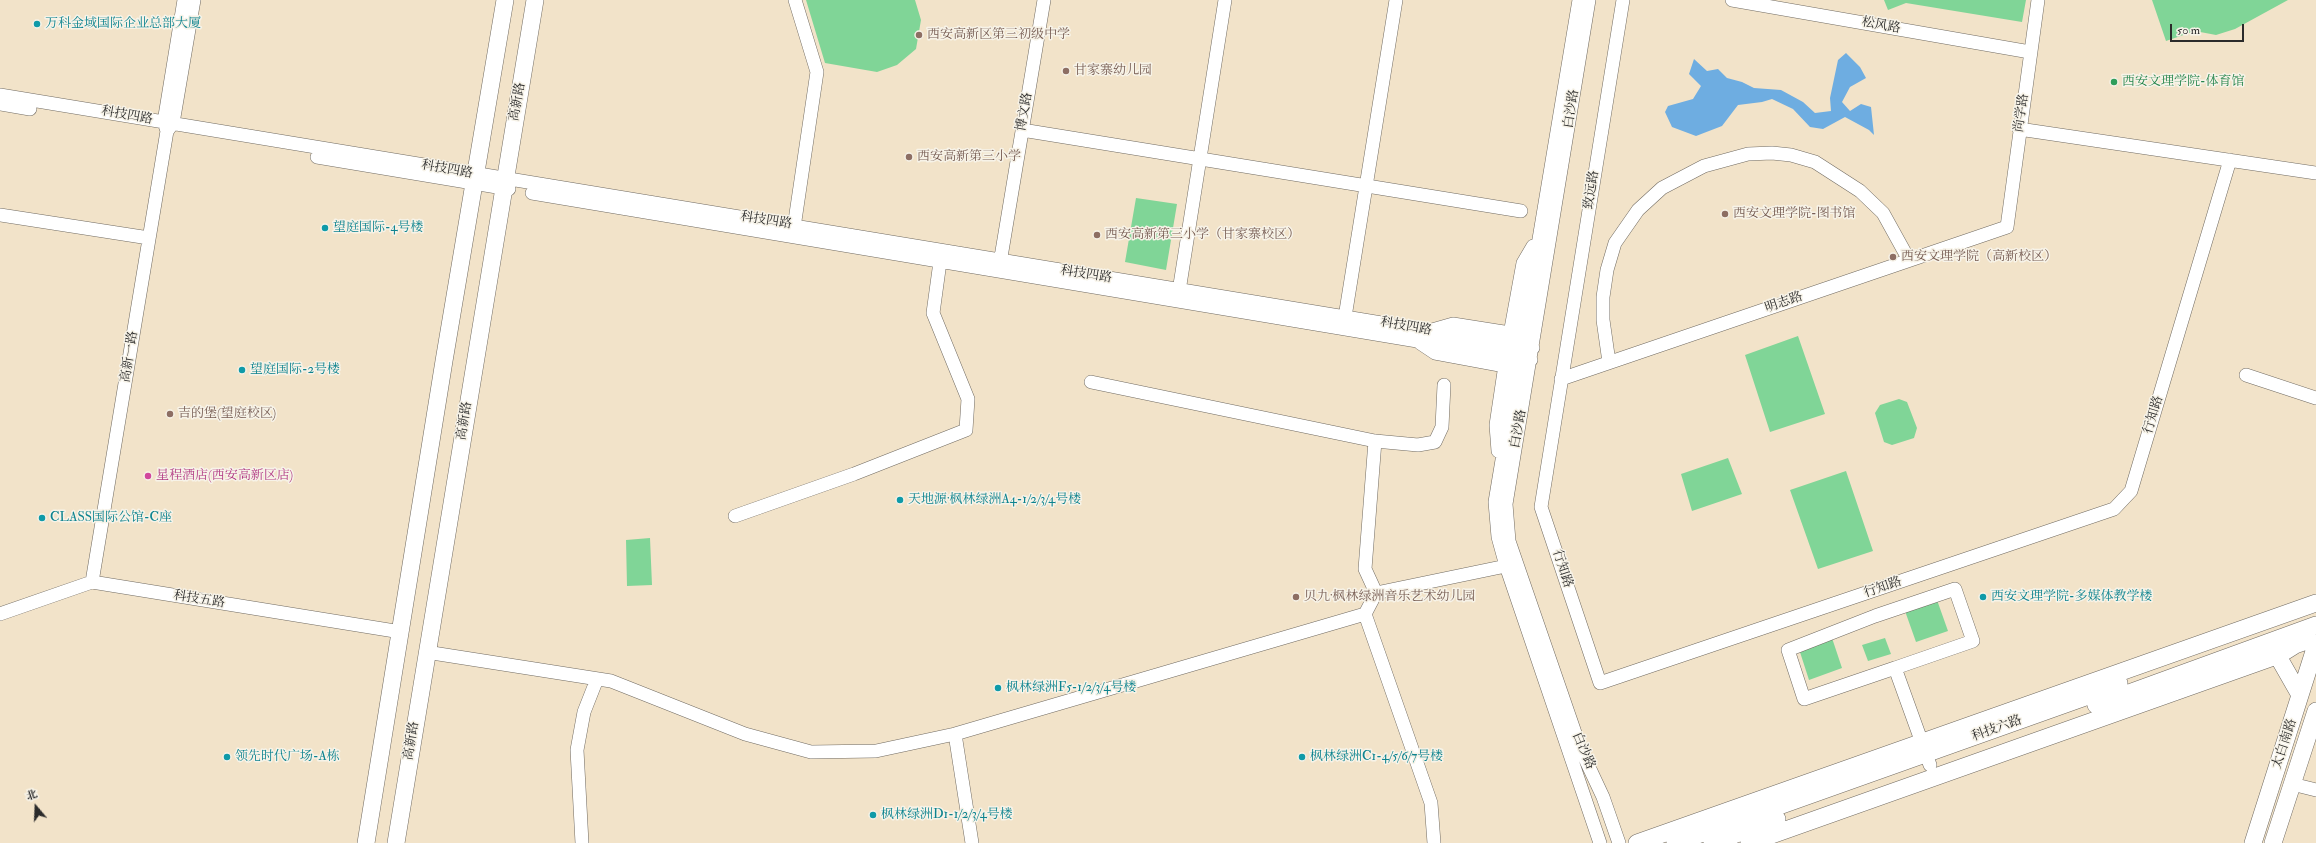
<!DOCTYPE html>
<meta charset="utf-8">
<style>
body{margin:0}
#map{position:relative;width:2316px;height:843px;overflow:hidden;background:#f2e3c9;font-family:"IM FELL Double Pica","Noto Serif SC",serif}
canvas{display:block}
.north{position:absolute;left:16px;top:787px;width:40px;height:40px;-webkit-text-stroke:3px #f7f3e8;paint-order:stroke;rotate:341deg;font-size:11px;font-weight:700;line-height:16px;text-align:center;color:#2b2b2b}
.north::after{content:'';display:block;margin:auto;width:14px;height:18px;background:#2b2b2b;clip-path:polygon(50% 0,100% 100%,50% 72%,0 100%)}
.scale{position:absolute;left:2170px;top:24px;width:74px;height:18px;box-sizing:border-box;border:2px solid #2b2b2b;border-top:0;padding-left:5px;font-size:12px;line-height:14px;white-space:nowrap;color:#2b2b2b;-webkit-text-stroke:3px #f7f3e8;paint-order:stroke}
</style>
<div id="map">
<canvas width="2316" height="843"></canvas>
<div class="north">北</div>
<div class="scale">50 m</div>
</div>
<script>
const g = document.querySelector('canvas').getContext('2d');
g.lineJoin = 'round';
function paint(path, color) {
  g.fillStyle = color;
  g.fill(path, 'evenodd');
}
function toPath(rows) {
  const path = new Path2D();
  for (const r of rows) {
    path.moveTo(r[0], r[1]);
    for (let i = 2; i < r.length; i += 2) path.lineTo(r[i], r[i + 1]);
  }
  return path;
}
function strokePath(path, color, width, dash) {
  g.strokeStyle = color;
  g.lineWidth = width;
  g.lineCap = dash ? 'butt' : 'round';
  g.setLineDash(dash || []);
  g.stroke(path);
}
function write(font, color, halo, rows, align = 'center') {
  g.font = font + ' "IM FELL Double Pica","Noto Serif SC",serif';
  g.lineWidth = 3;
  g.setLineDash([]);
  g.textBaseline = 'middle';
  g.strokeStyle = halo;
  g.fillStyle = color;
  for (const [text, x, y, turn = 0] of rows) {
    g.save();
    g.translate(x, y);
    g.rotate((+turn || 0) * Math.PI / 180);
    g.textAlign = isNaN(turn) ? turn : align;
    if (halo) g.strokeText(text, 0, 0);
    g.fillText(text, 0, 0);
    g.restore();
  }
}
paint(toPath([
 [806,0,915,0,921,20,916,49,897,65,877,72,825,63],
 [1884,0,2026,0,2022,22,1906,3,1888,10],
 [2152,0,2288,0,2235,29,2216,35,2195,31,2166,41],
 [1136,198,1177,204,1166,270,1125,262],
 [1798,336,1825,414,1770,432,1745,355],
 [1899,399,1907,402,1917,428,1914,438,1892,445,1884,442,1875,413,1880,405],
 [1728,458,1742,494,1692,511,1681,474],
 [1846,471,1873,551,1818,569,1790,490],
 [650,538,652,585,627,586,626,540],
 [1937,600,1948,631,1916,642,1905,611],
 [1832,638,1842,668,1809,680,1799,649],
 [1885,638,1891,654,1868,661,1862,645]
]), '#80d597');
paint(toPath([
 [1846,53,1860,67,1866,78,1850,87,1842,102,1850,111,1861,104,1871,107,1874,135,1869,130,1845,117,1823,129,1810,127,1793,109,1772,99,1762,102,1738,105,1722,126,1696,136,1672,127,1665,112,1668,106,1693,99,1701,86,1689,74,1694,59,1707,71,1718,69,1727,78,1742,82,1754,88,1781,90,1803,102,1815,113,1831,111,1830,98,1838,60]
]), '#6eade1');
const minor = toPath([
 [1579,0,1495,502,1498,537,1506,566,1600,843],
 [1589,0,1506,504,1509,541,1581,750,1603,797,1619,843],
 [1623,0,1541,507,1600,683,2114,509,2131,491,2230,160],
 [1732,0,2030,52],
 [0,95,1533,348],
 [0,104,30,109],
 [2019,129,2316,173],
 [168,130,173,123,194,0],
 [1022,130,1521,211],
 [317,157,509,189],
 [532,193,1531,360],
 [0,215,149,238],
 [793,234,817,72,795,0],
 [999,269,1044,0],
 [1179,291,1225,0],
 [1345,317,1396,0],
 [1432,330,1453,324,1510,333],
 [1420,343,1435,353,1505,366],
 [1609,362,1603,320,1603,297,1607,270,1615,243,1638,210,1662,188,1704,166,1748,154,1772,153,1791,155,1815,162,1860,191,1883,213,1909,260],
 [2246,375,2316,398],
 [1561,379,2007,227,2038,0],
 [1091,382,1375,441,1418,445,1435,442,1442,427,1444,385],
 [1375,441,1365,569,1376,593],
 [1498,451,1496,425,1508,345,1523,263,1533,246],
 [735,516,854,474,966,430,968,399,933,313,940,262],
 [92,582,162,161,167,131,164,122,184,0],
 [0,614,92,582,401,632],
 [1365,614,1431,803,1434,843],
 [426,652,611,681,745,734,811,752,876,751,955,734,1365,614,1376,593,1506,566],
 [1895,668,1804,699,1788,650,1875,616,1955,589,1973,641,1895,668,1930,765],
 [955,734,972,843],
 [2292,784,2316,790],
 [582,843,577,750,584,712,597,679]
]);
const major = toPath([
 [2272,646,2300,695],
 [2096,705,2316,625],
 [366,843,444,361,505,0],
 [396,843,535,0],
 [1637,843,2316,603],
 [1675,843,2091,695,2119,683],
 [1712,843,1777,819],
 [1749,843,2279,655,2295,645,2312,639],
 [2253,843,2316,645],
 [2273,843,2316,711]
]);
strokePath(minor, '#716b62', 14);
strokePath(major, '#716b62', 18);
strokePath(minor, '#fff', 13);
strokePath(major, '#fff', 17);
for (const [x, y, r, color] of [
 [37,24,4,"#0f9aa8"],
 [919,35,4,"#8d6e63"],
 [1066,71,4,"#8d6e63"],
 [2114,82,4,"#2e9e5b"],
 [909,157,4,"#8d6e63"],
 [1725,214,4,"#8d6e63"],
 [325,228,4,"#0f9aa8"],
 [1097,235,4,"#8d6e63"],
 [1893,257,4,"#8d6e63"],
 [242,370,4,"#0f9aa8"],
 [170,414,4,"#8d6e63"],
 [148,476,4,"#d1479c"],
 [900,500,4,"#0f9aa8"],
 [42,518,4,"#0f9aa8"],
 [1296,597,4,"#8d6e63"],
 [1983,597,4,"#0f9aa8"],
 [998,688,4,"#0f9aa8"],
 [227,757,4,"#0f9aa8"],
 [1302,757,4,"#0f9aa8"],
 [873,815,4,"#0f9aa8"]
]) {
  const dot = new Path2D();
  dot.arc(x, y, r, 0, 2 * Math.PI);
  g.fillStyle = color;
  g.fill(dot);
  strokePath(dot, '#f7f3e8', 1.5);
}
write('13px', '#0d838f', '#f7f3e8', [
 ["万科金域国际企业总部大厦",45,24],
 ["望庭国际-4号楼",333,228],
 ["望庭国际-2号楼",250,370],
 ["天地源·枫林绿洲A4-1/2/3/4号楼",908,500],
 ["CLASS国际公馆-C座",50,518],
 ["西安文理学院-多媒体教学楼",1991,597],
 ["枫林绿洲F5-1/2/3/4号楼",1006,688],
 ["领先时代广场-A栋",235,757],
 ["枫林绿洲C1-4/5/6/7号楼",1310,757],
 ["枫林绿洲D1-1/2/3/4号楼",881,815]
], 'left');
write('13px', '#2b2b2b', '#f7f3e8', [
 ["松风路",1881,26,10],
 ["高新路",518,102,-80],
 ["白沙路",1572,109,-81],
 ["博文路",1025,112,-80],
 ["尚学路",2022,113,-82],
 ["科技四路",127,116,10],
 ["科技四路",447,170,10],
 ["致远路",1592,190,-81],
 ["科技四路",766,221,9],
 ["科技四路",1086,275,9],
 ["明志路",1784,303,-19],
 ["科技四路",1406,327,10],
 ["高新一路",130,357,-81],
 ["行知路",2154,415,-73],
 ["高新路",465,421,-81],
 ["白沙路",1519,429,-80],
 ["行知路",1562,569,72],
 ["行知路",1883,588,-19],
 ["科技五路",199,600,9],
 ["科技六路",1997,729,-20],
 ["高新路",412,741,-81],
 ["太白南路",2285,744,-72],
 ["白沙路",1583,751,67]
]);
write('13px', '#785e54', '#f7f3e8', [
 ["西安高新区第三初级中学",927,35],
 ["甘家寨幼儿园",1074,71],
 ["西安高新第三小学",917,157],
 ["西安文理学院-图书馆",1733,214],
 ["西安高新第三小学（甘家寨校区）",1105,235],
 ["西安文理学院（高新校区）",1901,257],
 ["吉的堡(望庭校区)",178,414],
 ["贝九·枫林绿洲音乐艺术幼儿园",1304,597]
], 'left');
write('13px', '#27864d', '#f7f3e8', [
 ["西安文理学院-体育馆",2122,82]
], 'left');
write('13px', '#b23c85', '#f7f3e8', [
 ["星程酒店(西安高新区店)",156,476]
], 'left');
</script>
